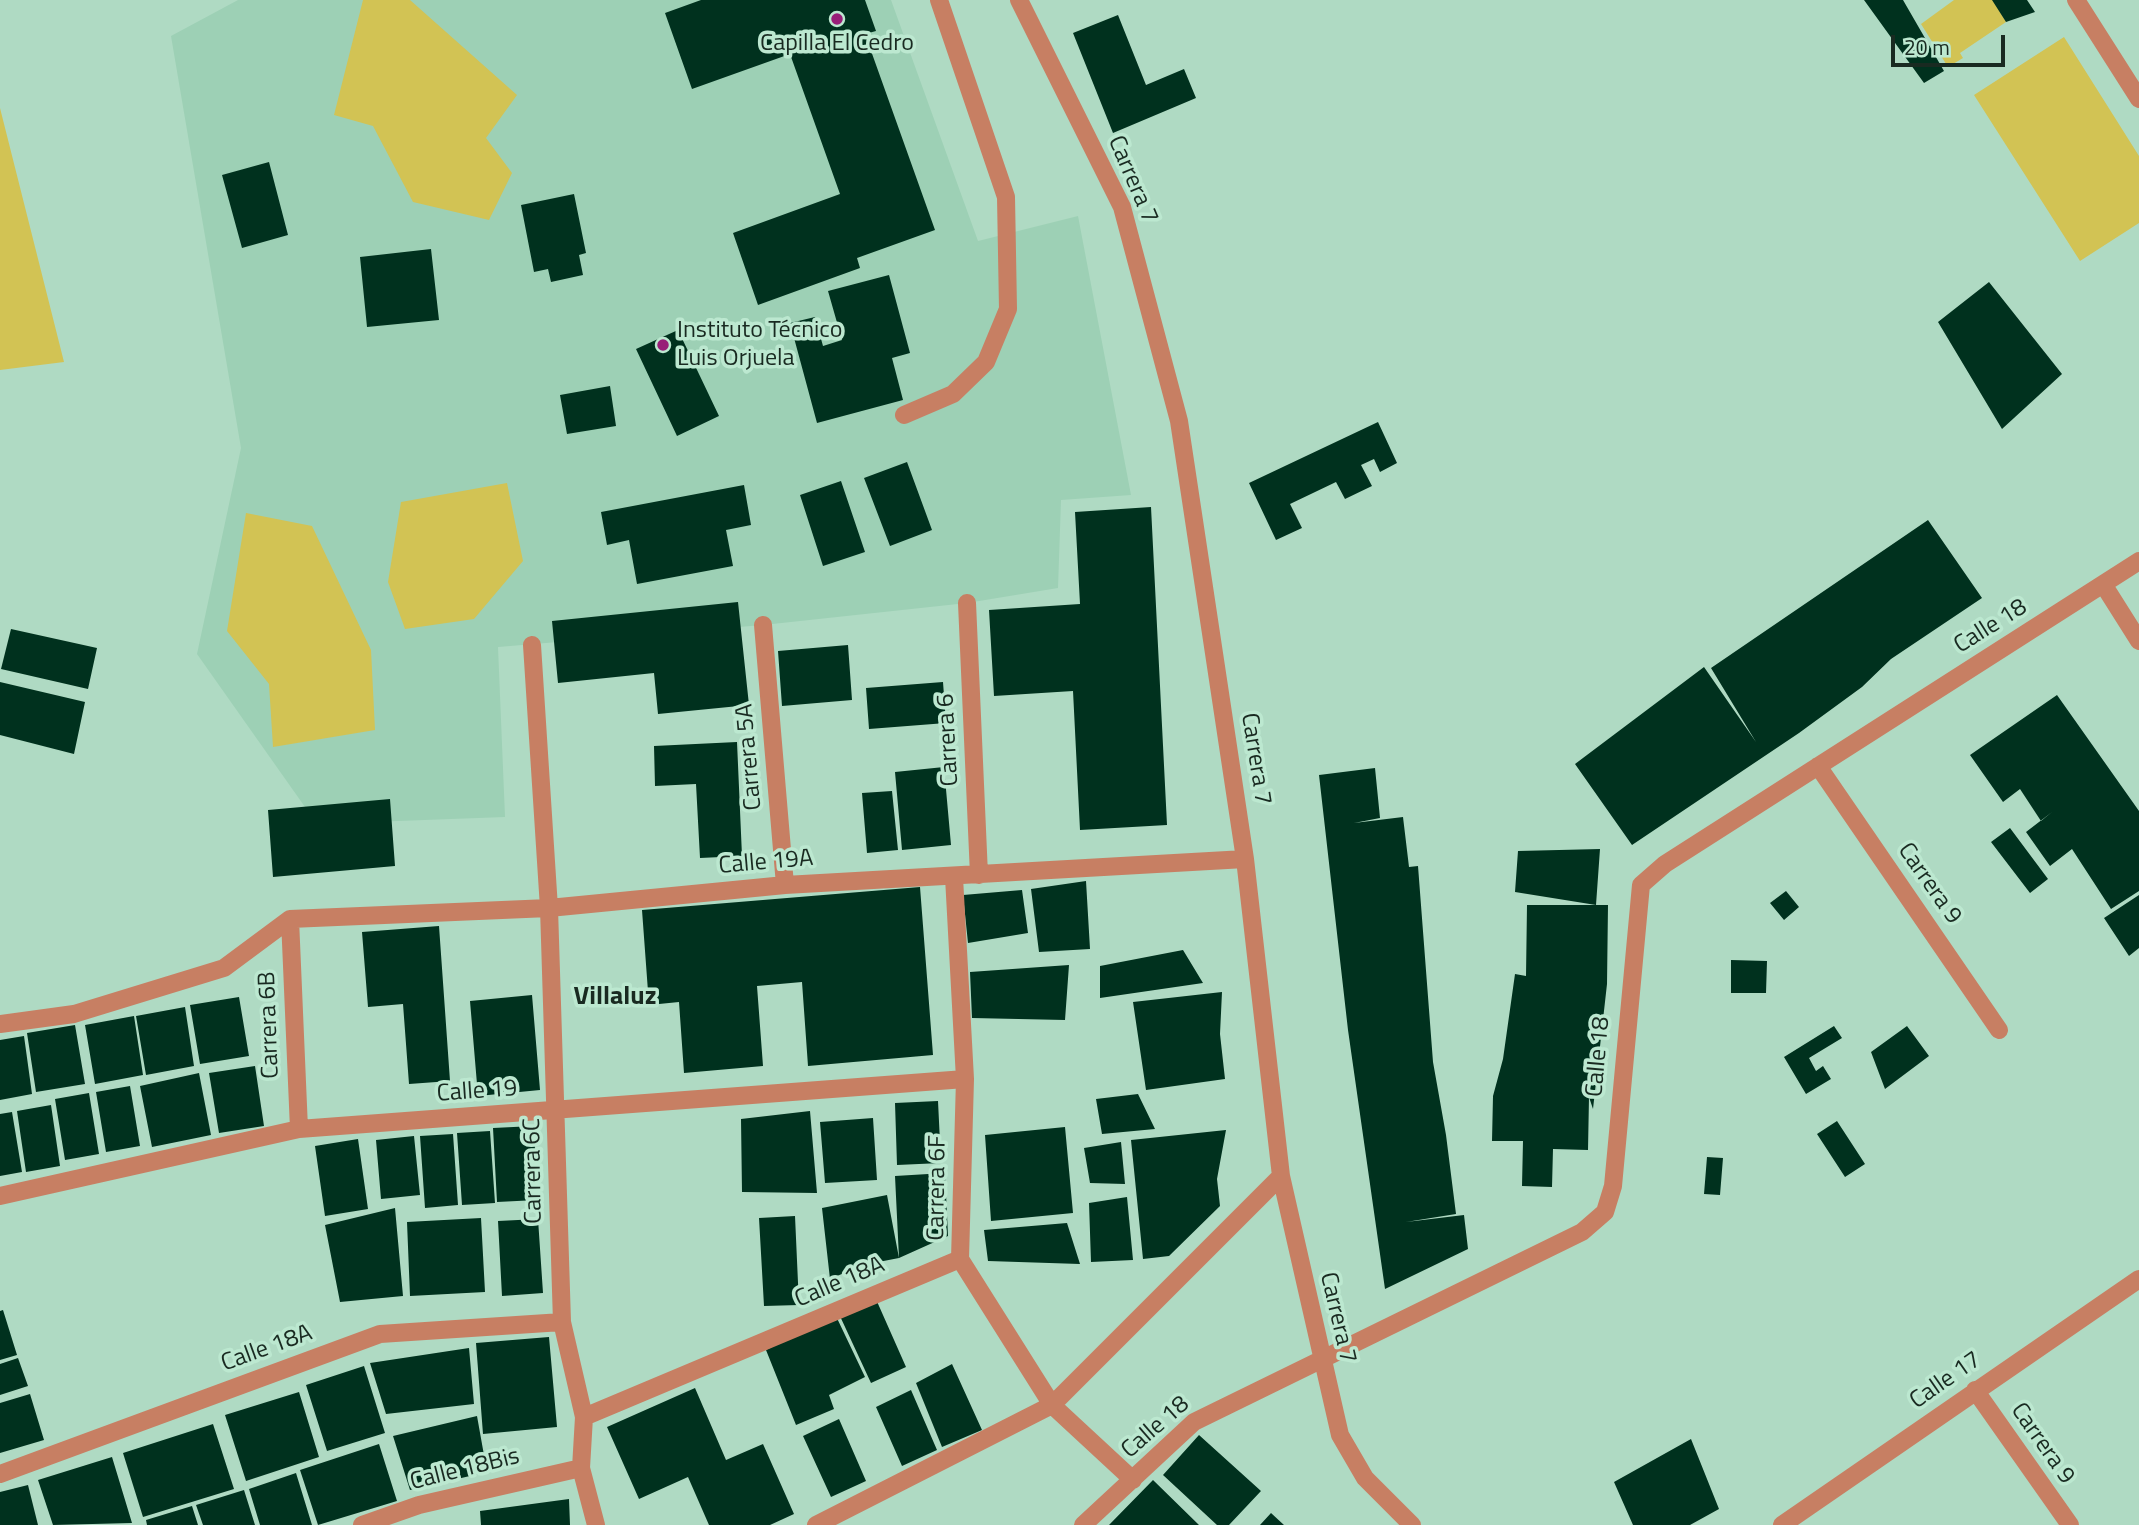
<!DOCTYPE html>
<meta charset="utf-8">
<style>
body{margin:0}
#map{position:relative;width:2139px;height:1525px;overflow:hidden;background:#afdac3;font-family:"Titillium Web",sans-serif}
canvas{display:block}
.scale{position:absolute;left:1891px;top:35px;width:114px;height:32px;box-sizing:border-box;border:4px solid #192a21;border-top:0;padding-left:9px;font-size:21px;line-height:24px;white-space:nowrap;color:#192a21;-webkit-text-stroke:5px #bce8d0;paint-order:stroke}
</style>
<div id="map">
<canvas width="2139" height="1525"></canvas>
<div class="scale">20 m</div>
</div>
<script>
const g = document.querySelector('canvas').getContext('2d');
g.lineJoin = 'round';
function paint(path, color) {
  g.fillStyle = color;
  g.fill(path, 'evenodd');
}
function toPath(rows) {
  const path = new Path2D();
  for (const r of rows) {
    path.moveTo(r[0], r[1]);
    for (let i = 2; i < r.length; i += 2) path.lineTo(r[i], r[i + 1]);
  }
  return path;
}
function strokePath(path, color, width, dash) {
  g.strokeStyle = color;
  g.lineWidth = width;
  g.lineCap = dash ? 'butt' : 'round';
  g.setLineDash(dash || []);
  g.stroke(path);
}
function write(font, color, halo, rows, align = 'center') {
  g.font = font + ' "Titillium Web",sans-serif';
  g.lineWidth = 7;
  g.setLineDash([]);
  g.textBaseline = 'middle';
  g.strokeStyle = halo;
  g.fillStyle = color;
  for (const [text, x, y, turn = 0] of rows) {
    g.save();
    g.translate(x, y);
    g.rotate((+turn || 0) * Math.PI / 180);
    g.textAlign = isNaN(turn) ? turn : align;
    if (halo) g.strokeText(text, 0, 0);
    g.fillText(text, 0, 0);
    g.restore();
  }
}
paint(toPath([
 [238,0,891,0,978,241,1078,216,1131,495,1061,500,1058,588,967,603,763,625,498,647,505,817,317,824,197,654,241,448,171,36]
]), '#9dd0b5');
paint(toPath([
 [363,0,410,0,517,95,486,138,512,173,489,220,413,202,373,126,334,115],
 [1954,0,1993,0,2006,22,1960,53,1963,58,1948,67,1921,24],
 [2064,37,2139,156,2139,223,2080,261,1974,95],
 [0,108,64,362,0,370],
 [507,483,523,561,474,619,405,629,388,582,401,502],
 [246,513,312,526,371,650,375,730,273,747,269,684,227,631]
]), '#d2c354');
paint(toPath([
 [701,0,865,0,876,31,865,34,935,230,857,258,860,268,758,305,733,233,840,194,790,54,692,89,665,13],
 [1864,0,1903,0,1944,71,1924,83],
 [1992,0,2027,0,2035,12,2006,22],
 [1118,15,1146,85,1184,69,1196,98,1113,133,1073,33],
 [269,162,288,235,242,248,222,175],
 [574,194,586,253,579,255,583,275,551,282,548,269,534,272,521,205],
 [431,249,439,320,367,327,360,257],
 [889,275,910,353,892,358,903,400,817,423,790,323,815,317,823,346,842,340,828,291],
 [1989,282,2062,374,2002,429,1938,322],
 [678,330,719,416,677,436,636,349],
 [610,386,616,426,567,434,560,395],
 [1378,422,1397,463,1380,472,1374,459,1361,465,1372,486,1345,499,1336,482,1290,504,1302,528,1276,540,1249,483],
 [907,462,932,530,890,546,864,478],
 [841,481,865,552,823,566,800,495],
 [744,485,751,525,726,530,733,566,637,584,629,540,607,545,601,512],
 [1151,507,1167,825,1080,830,1073,691,994,696,989,610,1080,604,1075,512],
 [1928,520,1982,598,1891,659,1862,687,1799,733,1632,845,1575,764,1704,667,1756,742,1711,668],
 [738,602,749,705,658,714,654,673,558,683,552,621],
 [11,629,97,648,88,689,1,669],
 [848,645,852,700,782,706,778,651],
 [0,682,85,702,74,754,0,735],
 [943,682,946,723,869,729,866,688],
 [2057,695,2139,811,2139,891,2111,909,2072,849,2050,866,2026,832,2052,812,2041,821,2020,789,2003,802,1970,755],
 [737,742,742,856,700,858,696,784,655,786,654,746],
 [944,767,951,845,902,850,895,772],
 [1375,768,1380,818,1354,823,1403,817,1409,867,1418,866,1433,1062,1446,1135,1456,1214,1406,1222,1464,1215,1468,1249,1385,1289,1348,1030,1319,775],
 [892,791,898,850,867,853,862,793],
 [390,799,395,866,273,877,268,810],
 [2010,828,2048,879,2030,893,1991,842],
 [1600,849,1596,905,1608,905,1607,984,1593,1109,1589,1097,1588,1150,1553,1149,1552,1187,1522,1186,1523,1141,1492,1141,1493,1096,1503,1059,1515,974,1526,976,1527,905,1596,905,1515,892,1518,851],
 [1086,881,1090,949,1039,952,1031,889],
 [920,887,933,1055,808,1066,802,982,757,986,763,1066,684,1073,679,1002,649,1005,642,910],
 [1022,890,1028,933,968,943,963,895],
 [1786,891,1799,907,1784,920,1770,903],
 [2139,895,2139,948,2129,956,2104,918],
 [439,926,450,1081,409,1084,403,1004,368,1007,362,932],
 [1183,950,1203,983,1100,998,1100,966],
 [1731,960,1767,961,1766,993,1731,993],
 [1069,965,1065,1020,972,1018,970,972],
 [1222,992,1220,1034,1225,1079,1146,1090,1133,1002],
 [532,995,540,1090,478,1096,470,1001],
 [239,997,249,1056,200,1064,190,1005],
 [185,1007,194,1066,146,1075,136,1016],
 [134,1016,143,1075,95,1084,85,1025],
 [75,1025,85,1084,36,1092,27,1033],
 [1834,1026,1842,1038,1809,1058,1816,1071,1823,1066,1831,1079,1806,1094,1784,1057],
 [1907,1026,1929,1056,1885,1089,1871,1052],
 [24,1036,32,1094,0,1100,0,1040],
 [255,1066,264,1126,219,1133,209,1073],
 [199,1073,211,1135,152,1147,140,1086],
 [130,1086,140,1146,106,1152,96,1092],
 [89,1093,99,1154,65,1160,55,1099],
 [1138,1094,1155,1129,1102,1134,1096,1099],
 [938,1101,941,1163,897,1165,895,1103],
 [51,1105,60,1166,26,1172,17,1111],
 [810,1111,817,1193,742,1192,741,1119],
 [12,1112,22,1172,0,1176,0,1114],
 [873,1118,877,1180,825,1183,820,1122],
 [1837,1121,1865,1164,1845,1177,1817,1134],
 [534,1126,537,1200,497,1202,493,1128],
 [1065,1127,1073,1213,991,1221,985,1135],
 [1226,1130,1217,1179,1220,1206,1169,1256,1143,1259,1131,1140],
 [490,1131,495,1203,462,1205,457,1133],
 [453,1134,458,1205,425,1208,420,1136],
 [414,1136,420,1195,381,1199,376,1140],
 [358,1139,368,1209,325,1216,315,1146],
 [1121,1142,1125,1184,1090,1183,1084,1148],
 [1707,1157,1723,1158,1720,1195,1704,1194],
 [945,1173,948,1236,899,1258,863,1265,830,1279,822,1208,887,1195,899,1258,895,1176],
 [1127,1197,1133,1260,1091,1262,1089,1203],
 [395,1208,403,1296,340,1302,325,1225],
 [795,1216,799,1305,764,1306,759,1218],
 [481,1218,485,1292,410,1296,407,1222],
 [538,1219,543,1293,502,1296,498,1221],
 [1067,1223,1080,1264,988,1261,984,1230],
 [875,1297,906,1367,871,1383,839,1314],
 [3,1310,17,1355,0,1360,0,1311],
 [835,1314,865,1377,829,1395,834,1409,796,1425,766,1350],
 [549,1337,557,1427,483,1434,476,1343],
 [469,1348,474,1404,386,1414,370,1363],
 [18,1358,28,1386,0,1395,0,1364],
 [952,1364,982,1430,942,1447,916,1383],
 [364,1366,385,1433,327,1451,306,1385],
 [695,1388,726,1460,763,1444,794,1514,770,1525,709,1525,688,1477,639,1499,607,1427],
 [911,1390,937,1450,902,1466,876,1407],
 [299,1392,319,1457,246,1481,225,1415],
 [30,1394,44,1440,0,1453,0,1403],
 [477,1416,487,1472,410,1490,393,1436],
 [839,1419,866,1481,831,1497,803,1436],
 [213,1424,234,1489,143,1517,123,1453],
 [1199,1435,1261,1491,1229,1525,1217,1525,1163,1475],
 [1691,1439,1719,1509,1690,1525,1633,1525,1614,1482],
 [379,1444,397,1501,318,1525,300,1470],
 [112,1457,132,1523,53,1525,38,1480],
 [296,1473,312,1525,260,1525,249,1489],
 [1153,1480,1199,1525,1109,1525],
 [28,1485,38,1525,0,1525,0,1492],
 [244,1490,255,1525,203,1525,196,1505],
 [569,1499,570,1525,481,1525,480,1511],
 [192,1506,198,1525,147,1525,146,1520],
 [1271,1513,1284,1525,1260,1525]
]), '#00311e');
strokePath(toPath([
 [1019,0,1122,207,1179,421,1245,859,1281,1176,1340,1435,1365,1478,1412,1525],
 [2076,0,2139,99],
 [904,415,953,394,986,362,1008,309,1006,197,939,0],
 [2103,584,2139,641],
 [967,603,979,875],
 [763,625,785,885],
 [532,645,549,908,562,1322,584,1417,581,1468,596,1525],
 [1818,766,1999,1030],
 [954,877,965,1079,960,1259,1052,1405,1133,1480],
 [290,919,549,908,785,885,1245,859],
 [290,919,299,1129],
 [0,1024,74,1014,224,968,290,919],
 [0,1196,299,1129,965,1079],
 [1975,1390,2070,1525],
 [584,1417,960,1259],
 [0,1474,380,1334,562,1322],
 [362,1525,419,1505,581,1468],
 [816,1525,1052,1405,1281,1176],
 [1083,1525,1194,1422,1582,1232,1605,1212,1613,1186,1641,885,1665,864,2139,561],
 [1782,1525,2139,1279]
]), '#c77f63', 18);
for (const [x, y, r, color] of [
 [837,19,7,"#981e78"],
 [663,345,7,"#981e78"]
]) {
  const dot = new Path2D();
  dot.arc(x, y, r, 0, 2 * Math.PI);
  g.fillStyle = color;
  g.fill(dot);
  strokePath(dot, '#bce8d0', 2.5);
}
write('24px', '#192a21', '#bce8d0', [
 ["Capilla El Cedro",837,44],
 ["Instituto Técnico",677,331,"left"],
 ["Luis Orjuela",677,359,"left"]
]);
write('24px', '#192a21', '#bce8d0', [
 ["Carrera 7",1132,180,67],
 ["Calle 18",1991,627,-32],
 ["Carrera 6",949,740,-93],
 ["Carrera 5A",750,757,-95],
 ["Carrera 7",1255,759,81],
 ["Calle 19A",766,863,-5],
 ["Carrera 9",1929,884,55],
 ["Carrera 6B",270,1025,-92],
 ["Calle 18",1599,1057,-85],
 ["Calle 19",477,1092,-4],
 ["Carrera 6C",534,1171,-91],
 ["Carrera 6F",938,1188,-89],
 ["Calle 18A",840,1283,-23],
 ["Carrera 7",1337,1318,77],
 ["Calle 18A",267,1349,-20],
 ["Calle 17",1946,1381,-35],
 ["Calle 18",1156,1428,-41],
 ["Carrera 9",2042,1444,55],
 ["Calle 18Bis",465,1470,-14]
]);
write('bold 26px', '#192a21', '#bce8d0', [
 ["Villaluz",615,998]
]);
</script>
